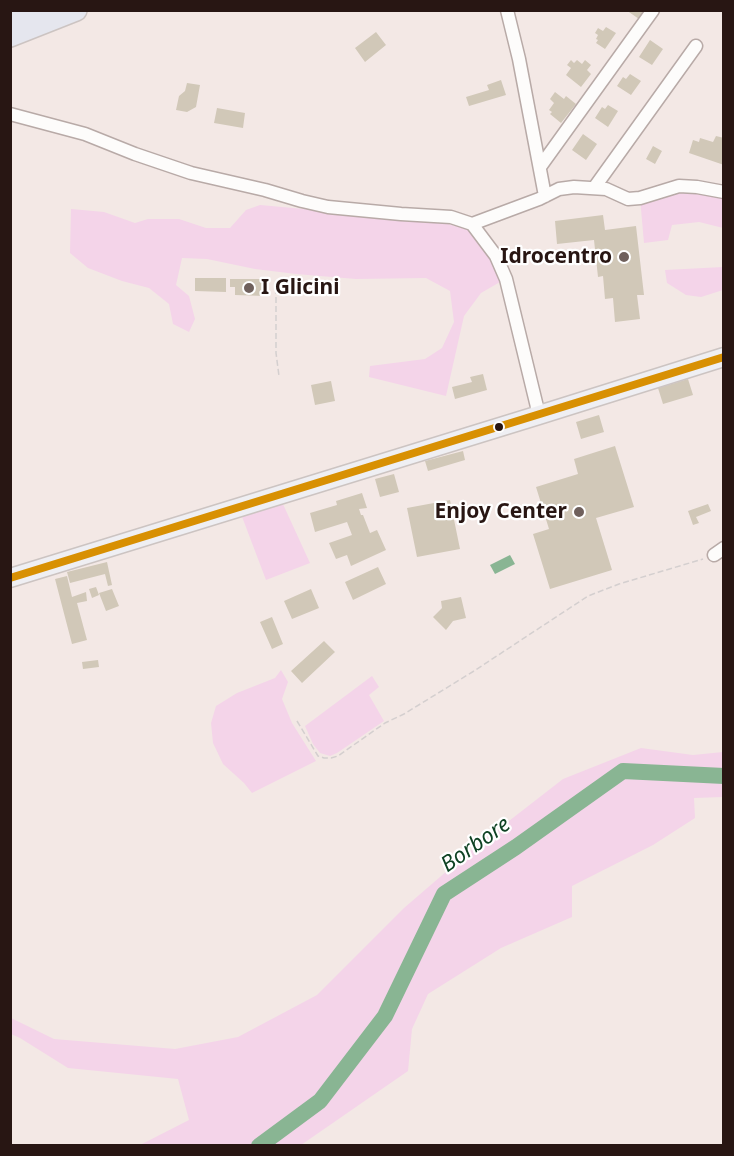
<!DOCTYPE html>
<style>
body{margin:0}
#map{position:relative;width:734px;height:1156px;overflow:hidden;background:#f3e8e5;font-family:"Noto Sans",sans-serif}
canvas{display:block}
.frame{position:absolute;inset:0;border:12px solid #281613;pointer-events:none}
</style>
<div id="map">
<canvas width="734" height="1156"></canvas>
<div class="frame"></div>
</div>
<script>
const g = document.querySelector('canvas').getContext('2d');
g.lineJoin = 'round';
function paint(path, color) {
  g.fillStyle = color;
  g.fill(path, 'evenodd');
}
function toPath(rows) {
  const path = new Path2D();
  for (const r of rows) {
    path.moveTo(r[0], r[1]);
    for (let i = 2; i < r.length; i += 2) path.lineTo(r[i], r[i + 1]);
  }
  return path;
}
function strokePath(path, color, width, dash) {
  g.strokeStyle = color;
  g.lineWidth = width;
  g.lineCap = dash ? 'butt' : 'round';
  g.setLineDash(dash || []);
  g.stroke(path);
}
function write(font, color, halo, rows, align = 'center') {
  g.font = font + ' "Noto Sans",sans-serif';
  g.lineWidth = 4.5;
  g.setLineDash([]);
  g.textBaseline = 'middle';
  g.strokeStyle = halo;
  g.fillStyle = color;
  for (const [text, x, y, turn = 0] of rows) {
    g.save();
    g.translate(x, y);
    g.rotate((+turn || 0) * Math.PI / 180);
    g.textAlign = isNaN(turn) ? turn : align;
    if (halo) g.strokeText(text, 0, 0);
    g.fillText(text, 0, 0);
    g.restore();
  }
}
paint(toPath([
 [679,186,723,192,723,228,699,222,672,225,668,240,644,243,640,198],
 [260,205,437,221,469,230,491,260,500,282,481,293,464,316,446,396,369,377,370,366,425,359,442,348,454,322,450,291,426,278,356,279,296,274,255,269,207,259,182,258,176,285,189,296,195,319,189,332,173,324,169,304,149,288,122,281,88,268,70,253,71,209,104,212,135,223,148,219,179,219,206,228,230,228,246,210],
 [723,267,723,290,701,297,686,295,667,283,665,270],
 [282,502,310,563,266,580,241,514],
 [281,670,288,682,282,699,292,723,316,761,252,793,244,783,223,764,213,743,211,723,216,706,237,693,275,678],
 [372,676,379,687,369,695,384,721,337,753,330,756,320,753,313,744,305,726],
 [641,748,693,755,723,752,723,797,694,798,695,818,653,845,572,886,572,917,501,948,428,994,412,1029,408,1071,301,1145,140,1145,189,1120,178,1079,68,1068,20,1038,11,1034,11,1018,54,1039,175,1049,238,1037,317,995,404,908,469,852,563,779]
]), '#f4d4e9');
paint(toPath([
 [510,555,515,564,495,574,490,565]
]), '#89b593');
strokePath(toPath([
 [259,1146,320,1101,385,1016,444,894,516,847,623,771,724,776]
]), '#89b593', 16);
paint(toPath([
 [626,10,642,10,644,12,639,19],
 [606,27,616,33,605,49,596,43,598,40,596,39,598,35,595,33,598,28,603,31],
 [376,32,386,45,365,62,355,48],
 [650,40,663,49,652,65,639,57],
 [571,60,574,63,577,60,582,64,585,60,591,65,587,70,591,74,581,87,566,75,571,68,567,65],
 [630,74,641,81,631,95,617,86,623,77,626,79],
 [501,80,506,95,469,106,466,97,489,90,487,85],
 [187,83,200,85,196,107,187,112,176,110,179,96,185,91],
 [555,92,564,99,566,96,576,104,561,123,550,114,552,112,549,110,554,103,550,99],
 [608,105,618,111,608,127,595,118,602,107,605,109],
 [217,108,245,113,243,128,214,123],
 [583,134,597,144,586,160,572,150],
 [716,136,724,138,724,165,689,153,693,140,699,142,700,138,713,142],
 [653,146,662,151,655,164,646,159],
 [603,215,605,230,636,226,644,295,637,295,640,319,615,322,613,298,605,299,603,276,598,277,594,240,557,244,555,221],
 [195,278,226,278,226,292,195,291],
 [230,279,265,279,265,296,235,295,235,287,230,287],
 [483,374,487,390,455,399,452,387,472,382,470,377],
 [688,379,693,395,663,404,658,388],
 [331,381,335,401,315,405,311,385],
 [599,415,604,432,581,439,576,422],
 [615,446,634,507,596,518,612,570,550,589,533,534,549,529,536,487,578,474,574,459],
 [463,451,465,460,428,471,425,461],
 [394,474,399,492,380,497,375,479],
 [362,493,367,508,359,509,361,515,363,515,370,533,377,530,386,550,351,566,347,555,336,559,329,543,352,535,347,522,315,532,310,513,337,505,336,501],
 [450,500,460,549,417,557,407,508],
 [708,504,711,511,696,517,699,523,693,525,688,511],
 [107,562,112,585,108,586,105,574,70,583,67,572],
 [378,567,386,584,353,600,345,582],
 [67,576,72,597,86,592,87,601,77,603,87,640,72,644,55,579],
 [96,587,99,595,92,598,89,589],
 [112,589,119,606,106,611,99,593],
 [311,589,319,608,292,619,284,601],
 [461,597,466,618,453,621,446,630,433,617,442,608,441,601],
 [272,617,283,644,272,649,260,622],
 [324,641,335,652,302,683,291,671],
 [98,660,99,667,83,669,82,662]
]), '#d1c8b8');
const minor = toPath([
 [507,10,519,59,545,196],
 [10,114,85,134,135,154,191,173,265,190,302,201,328,207,401,214,451,217,472,224,496,256,506,279,539,415],
 [540,167,653,10],
 [594,188,696,46],
 [472,224,539,199,559,189,574,187,606,189,628,199,640,198,679,186,697,187,724,192],
 [714,555,724,548]
]);
const primary = toPath([
 [10,578,539,415,724,357]
]);
const motorway = toPath([
 [10,20,34,10],
 [10,36,76,10]
]);
strokePath(minor, '#b8aaa7', 15);
strokePath(primary, '#ccc4c2', 21);
strokePath(motorway, '#ccc4c2', 24);
strokePath(toPath([
 [276,288,276,353,279,376],
 [297,721,318,756,324,758,331,758,338,756,385,723,404,714,474,671,588,596,619,584,703,559]
]), '#d4cfcf', 1.5, [6, 3]);
strokePath(minor, '#fdfcfb', 12);
strokePath(primary, '#efeff3', 18);
strokePath(motorway, '#e5e6ee', 21);
strokePath(toPath([
 [10,578,724,357]
]), '#d89003', 8);
for (const [x, y, r, color] of [
 [624,257,6,"#6f605c"],
 [249,288,6,"#6f605c"],
 [499,427,5,"#281613"],
 [579,512,6,"#6f605c"]
]) {
  const dot = new Path2D();
  dot.arc(x, y, r, 0, 2 * Math.PI);
  g.fillStyle = color;
  g.fill(dot);
  strokePath(dot, '#fff', 2);
}
write('bold 21px', '#281613', '#fff', [
 ["Idrocentro",612,257],
 ["I Glicini",261,288,"left"],
 ["Enjoy Center",567,512]
], 'right');
write('italic 22px', '#0e4223', '#fff', [
 ["Borbore",476,845,-35]
]);
</script>
